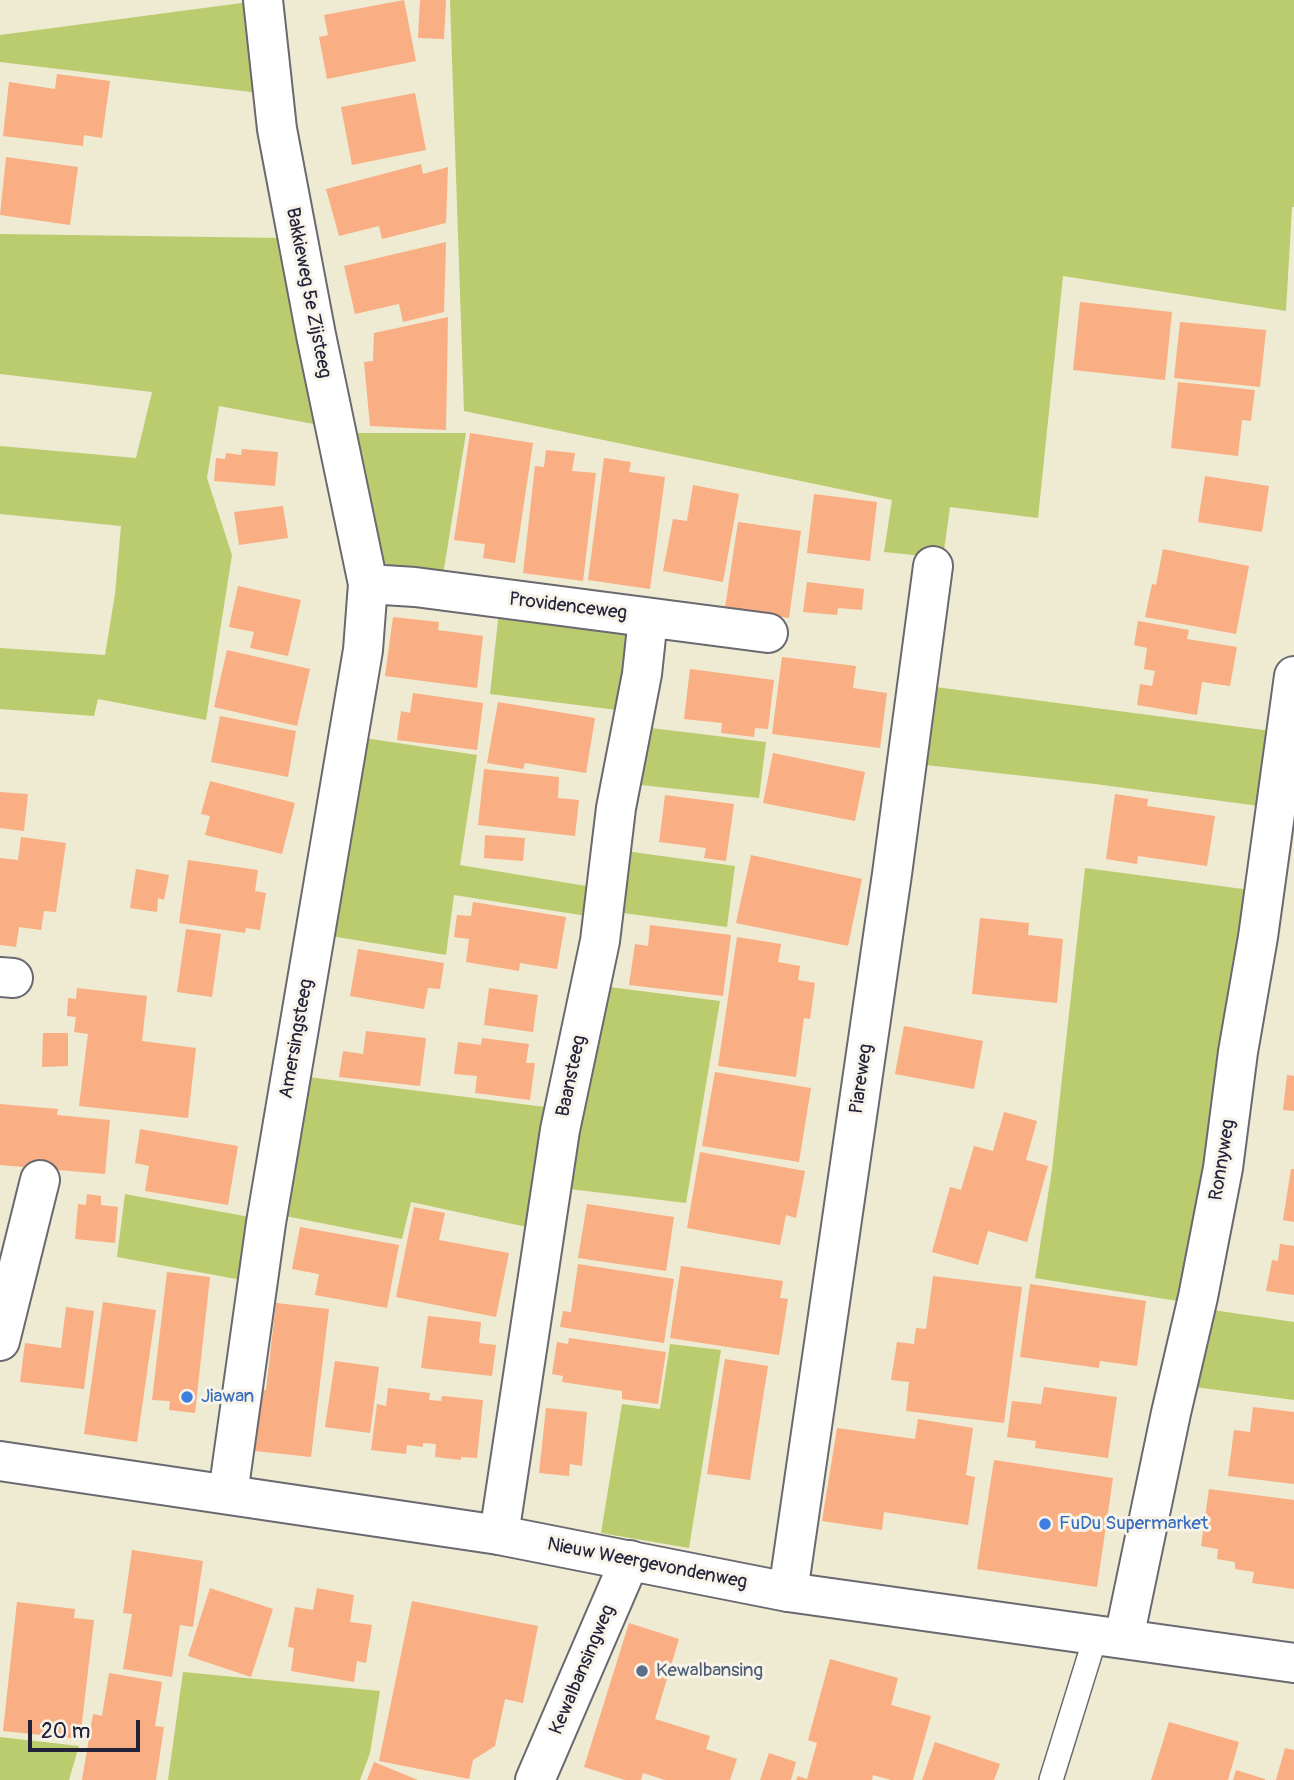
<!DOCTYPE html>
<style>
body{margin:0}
#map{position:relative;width:1294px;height:1780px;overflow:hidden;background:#efead2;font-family:Pangolin,sans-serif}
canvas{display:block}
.scale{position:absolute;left:28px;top:1720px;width:112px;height:32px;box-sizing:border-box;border:4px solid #22223b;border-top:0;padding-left:9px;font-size:21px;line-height:24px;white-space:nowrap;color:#22223b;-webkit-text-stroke:5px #f7f3e8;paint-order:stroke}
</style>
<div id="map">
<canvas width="1294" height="1780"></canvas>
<div class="scale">20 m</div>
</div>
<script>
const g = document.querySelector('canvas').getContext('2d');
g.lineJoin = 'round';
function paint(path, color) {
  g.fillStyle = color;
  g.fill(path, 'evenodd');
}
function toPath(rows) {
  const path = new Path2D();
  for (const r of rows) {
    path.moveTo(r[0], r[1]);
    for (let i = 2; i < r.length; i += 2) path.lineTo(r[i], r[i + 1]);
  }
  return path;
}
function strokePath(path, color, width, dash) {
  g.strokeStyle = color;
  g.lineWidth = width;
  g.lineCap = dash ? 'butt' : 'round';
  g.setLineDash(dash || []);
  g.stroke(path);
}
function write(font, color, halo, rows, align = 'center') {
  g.font = font + ' Pangolin,sans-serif';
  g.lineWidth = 6;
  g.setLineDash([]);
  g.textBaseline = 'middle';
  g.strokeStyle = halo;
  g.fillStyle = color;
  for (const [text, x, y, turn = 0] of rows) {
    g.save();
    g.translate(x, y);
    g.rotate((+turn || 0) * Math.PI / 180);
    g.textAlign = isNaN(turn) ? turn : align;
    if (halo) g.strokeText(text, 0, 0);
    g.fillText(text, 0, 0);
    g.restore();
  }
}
paint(toPath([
 [450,0,1294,0,1294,207,1292,207,1286,311,1063,276,1038,518,950,507,943,558,884,552,892,500,464,411],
 [249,2,259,93,0,62,0,35],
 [0,234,284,238,324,426,219,406,207,478,232,555,206,720,98,699,94,716,0,709,0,648,105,655,115,594,121,526,0,514,0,446,136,458,152,392,0,374],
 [351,433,466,433,442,581,385,576],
 [499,611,627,633,625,711,490,694],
 [928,686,1271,731,1259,806,1095,784,917,764],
 [643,727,766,742,759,798,632,784],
 [358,737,477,755,460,865,598,888,593,917,454,895,446,955,325,935],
 [625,851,735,866,727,927,616,912],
 [1085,868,1258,891,1184,1302,1035,1278,1052,1169],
 [601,986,720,1001,686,1203,561,1188],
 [300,1076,553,1108,536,1229,411,1202,402,1239,280,1215],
 [125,1194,255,1218,247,1281,117,1257],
 [1206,1309,1294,1322,1294,1400,1187,1386],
 [670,1344,721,1350,689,1548,601,1533,622,1404,660,1409],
 [183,1672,380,1691,370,1753,360,1780,168,1780],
 [0,1737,79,1746,69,1780,0,1780]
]), '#bbcc6f');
paint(toPath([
 [404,0,416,61,327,79,319,37,328,35,324,15],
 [420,0,446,0,444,39,418,38],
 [57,74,110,81,102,138,84,135,83,146,3,136,9,82,55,89],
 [415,93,426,150,352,165,341,107],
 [6,157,78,167,70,225,0,215],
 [421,164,423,174,448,167,446,223,382,239,379,226,339,236,326,189],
 [446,242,444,312,403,322,399,304,355,314,344,266],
 [1080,302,1172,312,1165,380,1073,370],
 [448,317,446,430,370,426,364,362,373,361,374,333],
 [1180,322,1266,330,1260,387,1174,378],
 [1178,382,1255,390,1251,421,1242,420,1238,456,1171,448],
 [470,433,533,443,515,563,483,558,485,544,454,540],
 [242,449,278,452,275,486,214,481,216,458,225,459,226,453,241,455],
 [546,450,575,453,572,471,596,473,583,581,523,573,535,466,544,467],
 [604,458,631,462,629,472,665,477,650,589,588,580],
 [1205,476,1269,486,1262,532,1198,522],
 [693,485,739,494,723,582,663,571,673,519,687,521],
 [814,494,877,502,870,561,807,553],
 [283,506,288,538,239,545,234,512],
 [738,522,801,531,789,618,725,608],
 [1163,549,1249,566,1236,634,1145,617,1152,584,1156,585],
 [807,582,864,589,862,610,838,608,837,615,803,612],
 [238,586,301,600,288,656,250,648,254,632,229,627],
 [393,617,439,622,438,630,483,636,477,688,385,676],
 [1138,621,1189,630,1187,639,1237,647,1230,686,1202,682,1197,715,1137,705,1140,684,1152,686,1155,671,1144,669,1147,648,1134,645],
 [227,650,310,669,297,726,214,707],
 [782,657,856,666,853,688,887,693,880,748,772,734],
 [690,669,774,680,768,729,755,728,754,737,721,733,722,723,684,719],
 [413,693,483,703,477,750,397,740,401,711,410,713],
 [498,702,595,718,586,773,525,763,523,769,487,763],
 [220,716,296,731,288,777,211,762],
 [773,753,865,772,855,821,763,803],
 [484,769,559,777,558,798,579,800,575,836,478,825],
 [210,781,295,803,282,854,205,835,210,816,201,814],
 [0,792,28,794,24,831,0,828],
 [1115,794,1148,799,1147,806,1215,816,1207,866,1138,856,1137,864,1106,859],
 [665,795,734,804,726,861,704,858,706,848,659,842],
 [485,835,525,838,523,861,484,858],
 [21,837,66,843,56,912,44,911,41,930,19,927,16,947,0,945,0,858,18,860],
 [751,855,862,879,848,946,736,923],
 [188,860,258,870,255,891,266,893,260,930,246,928,245,933,179,923],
 [136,869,169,875,164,900,158,898,157,912,130,908],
 [473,902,566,917,557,969,520,963,519,971,466,962,469,939,454,937,457,915,471,916],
 [980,918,1029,923,1028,935,1063,939,1057,1003,972,994],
 [650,925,731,935,723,996,629,985,635,944,648,946],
 [186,929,221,934,212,997,177,992],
 [737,937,781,944,778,962,800,966,798,980,815,983,810,1019,804,1018,796,1077,718,1066],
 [358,949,444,963,440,989,428,988,424,1009,350,996],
 [77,988,147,996,142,1041,196,1048,188,1118,79,1106,88,1034,74,1032,76,1017,67,1016,68,998,76,999],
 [489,988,538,995,533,1032,484,1025],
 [904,1026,983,1041,974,1089,895,1074],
 [366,1031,426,1038,420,1086,339,1077,343,1051,363,1054],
 [43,1033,68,1033,68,1066,42,1067],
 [482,1038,529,1044,526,1063,535,1063,530,1100,475,1093,477,1076,454,1074,458,1042,481,1045],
 [715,1072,811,1088,799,1162,702,1146],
 [1287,1075,1294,1076,1294,1111,1283,1110],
 [0,1104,58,1109,57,1115,110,1120,105,1174,0,1165],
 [1004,1112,1037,1121,1026,1160,1048,1166,1027,1242,988,1231,978,1265,932,1252,950,1187,961,1190,974,1146,993,1151],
 [140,1129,238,1146,228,1205,145,1191,149,1166,135,1163],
 [700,1152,805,1171,796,1218,786,1215,780,1245,687,1228],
 [1291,1169,1294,1169,1294,1222,1283,1220],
 [87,1194,101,1196,101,1205,118,1207,115,1243,75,1239,78,1204,86,1205],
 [587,1204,674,1217,666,1271,578,1258],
 [414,1207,445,1213,439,1240,509,1253,496,1317,396,1297],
 [300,1227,399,1245,387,1308,315,1295,319,1274,292,1269],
 [1280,1244,1294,1246,1294,1295,1266,1291,1272,1260,1278,1261],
 [578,1264,674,1279,664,1343,560,1327,563,1311,571,1312],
 [681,1266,783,1281,780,1298,788,1299,779,1355,670,1338],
 [167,1272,210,1277,195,1413,169,1410,170,1401,152,1400],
 [933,1276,1022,1287,1004,1423,906,1411,909,1382,891,1380,897,1342,914,1344,916,1328,926,1329],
 [1030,1284,1146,1301,1137,1366,1100,1361,1099,1368,1020,1357],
 [103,1302,156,1310,137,1442,84,1434],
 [276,1303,329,1309,311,1457,255,1451,262,1390,266,1390],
 [66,1307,94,1311,84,1389,20,1382,25,1343,61,1348],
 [428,1316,481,1322,479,1343,496,1345,492,1376,421,1368],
 [569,1338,666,1352,658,1404,622,1399,622,1391,562,1382,563,1376,552,1374,557,1342,568,1344],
 [725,1359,768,1366,750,1480,707,1474],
 [335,1361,379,1367,370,1433,325,1427],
 [1044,1387,1117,1397,1108,1458,1035,1448,1036,1441,1007,1437,1012,1401,1041,1404],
 [388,1388,430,1393,429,1400,441,1401,442,1396,483,1400,477,1458,461,1457,461,1460,435,1457,436,1444,423,1443,423,1447,407,1445,406,1454,371,1450,377,1404,386,1406],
 [1253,1407,1294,1412,1294,1484,1228,1476,1234,1430,1250,1432],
 [546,1408,587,1412,582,1466,570,1464,569,1476,539,1473],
 [918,1419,973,1428,966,1475,975,1477,968,1525,884,1512,882,1530,822,1521,837,1428,915,1439],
 [994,1460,1113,1478,1097,1587,977,1569],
 [1209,1489,1294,1500,1294,1589,1252,1583,1254,1572,1235,1569,1235,1562,1217,1559,1218,1549,1201,1546],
 [132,1550,203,1561,193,1627,180,1625,172,1677,123,1669,132,1614,123,1613],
 [210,1588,273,1609,251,1677,188,1656],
 [317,1588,354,1595,350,1622,372,1625,366,1663,357,1661,354,1682,291,1671,294,1648,288,1647,295,1607,313,1610],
 [412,1601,538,1626,523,1703,505,1699,495,1746,473,1760,469,1779,379,1761],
 [17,1602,75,1609,74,1618,94,1620,80,1739,3,1731],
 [629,1623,679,1639,655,1719,710,1736,706,1749,737,1759,730,1780,665,1780,643,1773,641,1780,625,1780,584,1767],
 [830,1659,898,1678,891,1705,931,1716,913,1780,891,1780,873,1775,872,1780,796,1780,798,1776,807,1779,817,1743,808,1740],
 [109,1673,162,1682,155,1726,164,1727,156,1780,82,1780,93,1714,102,1716],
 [1169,1722,1239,1742,1228,1780,1151,1780],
 [935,1742,1000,1764,994,1780,922,1780],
 [1285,1748,1294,1750,1294,1780,1276,1780],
 [769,1753,796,1762,791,1780,760,1780],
 [374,1762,418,1780,367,1780],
 [1236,1770,1265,1779,1265,1780,1233,1780]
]), '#f9ae83');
const service = toPath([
 [1051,1780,1096,1635]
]);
const minor = toPath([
 [368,584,415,587,768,633],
 [0,977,13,978],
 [0,1341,40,1180],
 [228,1494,266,1223,363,650,368,584,316,335,277,129,263,0],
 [499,1535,560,1130,600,941,616,808,642,674,648,618],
 [788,1592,892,874,933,566],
 [1124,1638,1171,1413,1198,1297,1223,1168,1238,1052,1258,937,1294,676],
 [535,1780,630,1560]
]);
const tertiary = toPath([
 [0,1461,499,1535,788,1592,1294,1663]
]);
strokePath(service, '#6a6870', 26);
strokePath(minor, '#6a6870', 42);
strokePath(tertiary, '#6a6870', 42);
strokePath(service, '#fff', 23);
strokePath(minor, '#fff', 38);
strokePath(tertiary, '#fff', 38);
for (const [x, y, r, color] of [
 [187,1397,7,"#3f7fe0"],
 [1045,1524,7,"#3f7fe0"],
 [642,1671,7,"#5c6f8a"]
]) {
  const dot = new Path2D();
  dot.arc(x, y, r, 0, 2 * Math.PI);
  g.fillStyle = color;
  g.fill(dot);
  strokePath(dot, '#f7f3e8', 2.5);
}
write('19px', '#22223b', '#f7f3e8', [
 ["Bakkieweg 5e Zijsteeg",308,293,79],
 ["Providenceweg",568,607,7],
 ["Amersingsteeg",297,1039,-80],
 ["Baansteeg",572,1076,-78],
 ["Piareweg",862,1079,-82],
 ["Ronnyweg",1223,1160,-81],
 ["Nieuw Weergevondenweg",647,1564,11],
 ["Kewalbansingweg",583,1670,-67]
]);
write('19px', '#366cbe', '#f7f3e8', [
 ["Jiawan",201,1397],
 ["FuDu Supermarket",1059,1524]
], 'left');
write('19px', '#4e5e75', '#f7f3e8', [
 ["Kewalbansing",656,1671]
], 'left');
</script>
